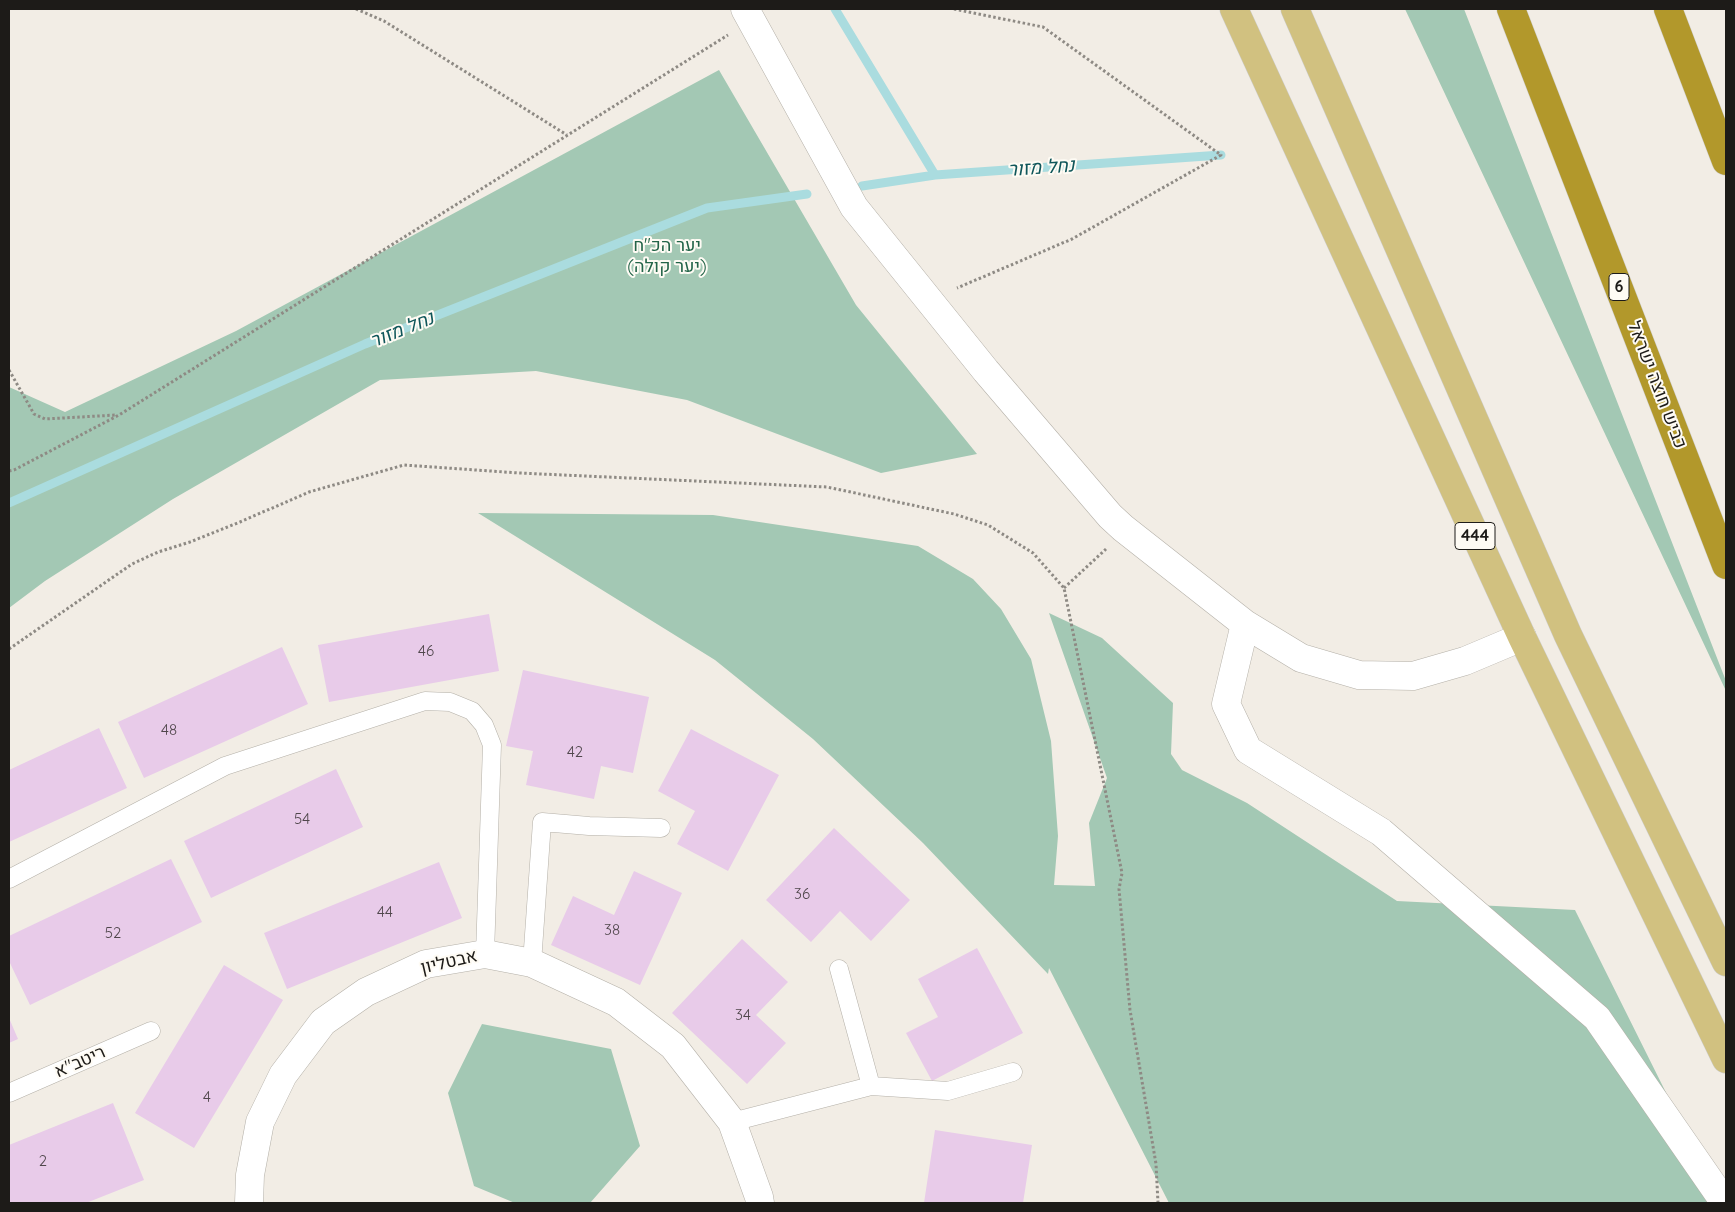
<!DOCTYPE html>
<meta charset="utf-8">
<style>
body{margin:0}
#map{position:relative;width:1735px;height:1212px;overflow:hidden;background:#f2ede5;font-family:Quicksand,sans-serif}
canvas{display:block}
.frame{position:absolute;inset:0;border:10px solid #1d1b18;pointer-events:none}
</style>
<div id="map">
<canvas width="1735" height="1212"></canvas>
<div class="frame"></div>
</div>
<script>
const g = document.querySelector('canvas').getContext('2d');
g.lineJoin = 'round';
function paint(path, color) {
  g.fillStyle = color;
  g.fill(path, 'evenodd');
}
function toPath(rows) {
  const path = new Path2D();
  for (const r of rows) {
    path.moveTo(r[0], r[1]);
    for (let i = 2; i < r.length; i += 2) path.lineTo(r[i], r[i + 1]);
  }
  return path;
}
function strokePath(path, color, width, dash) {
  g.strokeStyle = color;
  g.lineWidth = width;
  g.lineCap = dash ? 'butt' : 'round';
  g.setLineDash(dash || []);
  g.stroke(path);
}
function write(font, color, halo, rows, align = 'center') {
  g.font = font + ' Quicksand,Heebo,sans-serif';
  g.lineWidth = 4;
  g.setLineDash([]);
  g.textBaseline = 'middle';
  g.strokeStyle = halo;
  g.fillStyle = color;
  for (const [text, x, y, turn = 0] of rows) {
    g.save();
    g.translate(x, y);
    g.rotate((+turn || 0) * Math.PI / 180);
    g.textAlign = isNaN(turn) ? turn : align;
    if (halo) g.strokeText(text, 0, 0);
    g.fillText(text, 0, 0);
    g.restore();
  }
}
paint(toPath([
 [1405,9,1464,9,1726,681,1726,691],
 [719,70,856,305,977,454,881,473,687,400,536,371,380,380,173,499,45,581,9,608,9,387,65,412,236,331],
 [478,513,713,515,918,546,973,579,1001,609,1031,659,1051,741,1058,836,1054,885,1095,886,1089,823,1107,778,1049,613,1102,638,1173,703,1171,754,1182,770,1247,803,1397,901,1575,910,1721,1203,1169,1203,1049,968,1048,974,923,843,813,739,715,660],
 [482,1024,611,1049,640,1146,590,1203,515,1203,474,1186,448,1093]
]), '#a3c8b4');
strokePath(toPath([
 [835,9,935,175],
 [862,186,935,175,1221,155],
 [9,503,365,344,707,208,807,194]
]), '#aadcdf', 9);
paint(toPath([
 [489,614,499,671,329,702,318,645],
 [282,647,308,704,144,778,118,722],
 [523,670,649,697,633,773,601,766,594,799,526,785,533,751,506,746],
 [99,728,127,788,9,842,9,770],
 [691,729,779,775,728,871,677,844,695,811,658,791],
 [336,769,363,827,211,898,184,841],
 [834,828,910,900,871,941,840,911,811,942,766,900],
 [171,859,202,922,30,1005,9,961,9,936],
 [439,862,462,918,287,989,264,933],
 [634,871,682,893,640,985,551,945,573,896,614,915],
 [742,939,788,982,756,1015,786,1043,747,1084,672,1013],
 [977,948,1023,1033,932,1081,906,1033,938,1017,918,979],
 [224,965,283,1000,194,1148,135,1113],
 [9,1018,18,1039,9,1043],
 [113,1103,144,1180,86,1203,9,1203,9,1145],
 [935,1130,1032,1145,1023,1203,924,1203]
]), '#e8cbe9');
const lane = toPath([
 [9,879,225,766,425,701,450,702,472,711,484,725,492,745,485,954],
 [532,963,542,822,589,826,661,828],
 [839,969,871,1086],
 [9,1093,151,1031],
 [732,1122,871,1086,948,1091,1013,1072]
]);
const street = toPath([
 [745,9,854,207,986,371,1110,516,1123,528,1245,624,1301,658,1359,675,1413,676,1465,661,1522,637],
 [1245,624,1226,704,1248,750,1381,832,1597,1018,1725,1203],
 [249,1203,250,1175,260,1122,283,1075,323,1022,366,992,426,964,485,954,532,963,616,1002,673,1046,732,1122,759,1197,760,1203]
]);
const primary = toPath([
 [1234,9,1522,637,1726,1059],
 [1295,9,1568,635,1726,962]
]);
const highway = toPath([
 [1511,9,1726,565],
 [1668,9,1726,161]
]);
strokePath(lane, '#b4b0a8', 19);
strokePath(street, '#b4b0a8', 29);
strokePath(primary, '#cdcdcc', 29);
strokePath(highway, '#cdcdcc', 29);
strokePath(toPath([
 [356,9,384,21,567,135],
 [954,9,1043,27,1221,155,1072,239,957,288],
 [9,370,34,414,45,419,116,415],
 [9,471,14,470,119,415,728,35],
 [1064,588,1106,549],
 [9,649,132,564,158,552,190,542,240,522,309,492,404,465,519,473,827,487,954,514,988,525,1033,553,1064,588,1122,873,1119,889,1130,1010,1156,1164,1158,1203]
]), '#8e8a84', 3, [2.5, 2.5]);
strokePath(lane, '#fff', 18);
strokePath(street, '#fff', 28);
strokePath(primary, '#d1c180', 28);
strokePath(highway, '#b2982b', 28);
write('15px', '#50474c', null, [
 ["46",426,651],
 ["48",169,730],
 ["42",575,752],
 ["54",302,819],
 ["36",802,894],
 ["44",385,912],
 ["38",612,930],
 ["52",113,933],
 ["34",743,1015],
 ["4",207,1097],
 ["2",43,1161]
]);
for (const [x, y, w] of [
 [1619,287,20],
 [1475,536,40]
]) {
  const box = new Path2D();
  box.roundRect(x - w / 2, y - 13.5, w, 27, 4);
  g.fillStyle = '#fefbf4';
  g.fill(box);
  strokePath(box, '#1d1b18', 1);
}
write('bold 16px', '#1d1b18', null, [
 ["6",1619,287],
 ["444",1475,536]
]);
write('18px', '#226448', '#fefbf4', [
 ["יער הכ\"ח",667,246],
 ["(יער קולה)",667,267]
]);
write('18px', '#1d1b18', '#fefbf4', [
 ["כביש חוצה ישראל",1657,385,69],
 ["אבטליון",449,962,-13],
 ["ריטב\"א",80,1062,-24]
]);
write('italic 19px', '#0f565a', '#fefbf4', [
 ["נחל מזור",1041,168,-4],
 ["נחל מזור",402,330,-22]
]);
</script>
